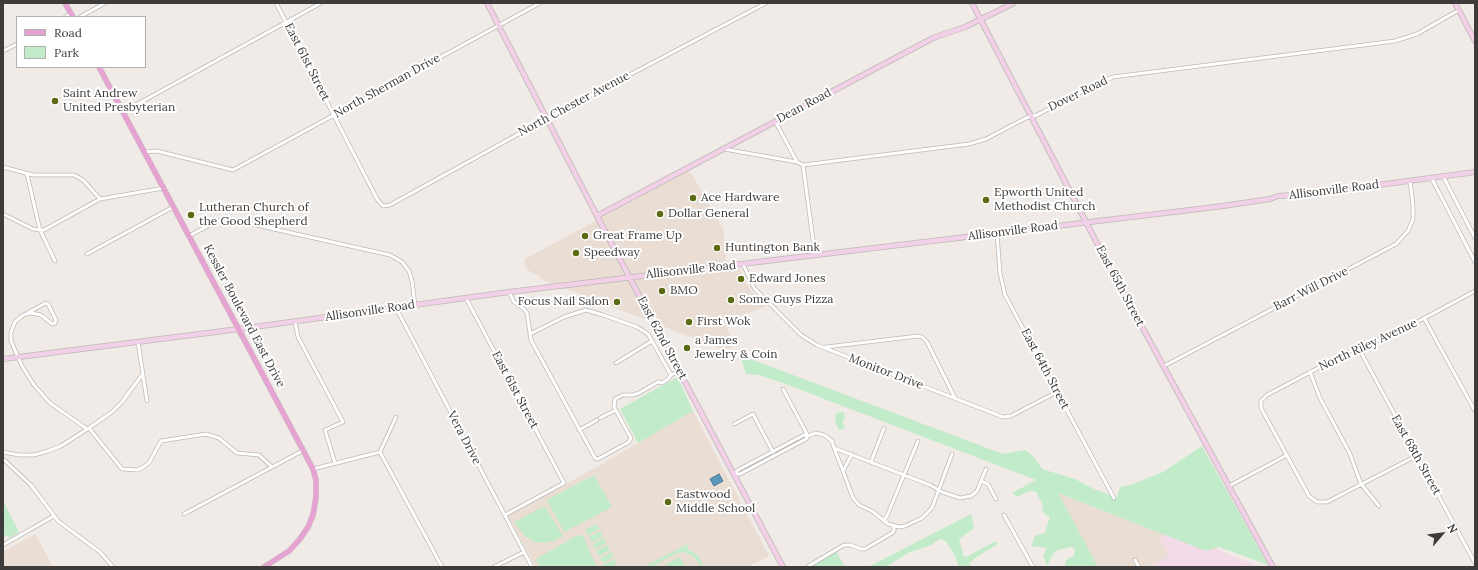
<!DOCTYPE html>
<style>
body{margin:0}
#map{position:relative;width:1478px;height:570px;overflow:hidden;background:#f1ebe7;font-family:Lora,serif}
canvas{display:block}
.frame{position:absolute;inset:0;border:4px solid #3e3c3a;pointer-events:none}
.legend{position:absolute;left:16px;top:16px;width:130px;height:52px;box-sizing:border-box;background:#fff;border:1px solid #b2b1b0;margin:0;padding:5px 7px;list-style:none;font-size:12px;color:#3e3c3a}
.legend li{display:flex;align-items:center;gap:8px;height:20px}
.legend b{width:20px;border:1px solid #b2b1b0}
.north{position:absolute;left:1422px;top:514px;width:40px;height:40px;-webkit-text-stroke:3px #fff;paint-order:stroke;rotate:62deg;font-size:11px;font-weight:700;line-height:16px;text-align:center;color:#3e3c3a}
.north::after{content:'';display:block;margin:auto;width:14px;height:18px;background:#3e3c3a;clip-path:polygon(50% 0,100% 100%,50% 72%,0 100%)}
</style>
<div id="map">
<canvas width="1478" height="570"></canvas>
<div class="frame"></div>
<ul class="legend">
<li><b style="height:5px;background:#e6a3d1"></b>Road</li>
<li><b style="height:11px;background:#c2ebca"></b>Park</li>
</ul>
<div class="north">N</div>
</div>
<script>
const g = document.querySelector('canvas').getContext('2d');
g.lineJoin = 'round';
function paint(path, color) {
  g.fillStyle = color;
  g.fill(path, 'evenodd');
}
function toPath(rows) {
  const path = new Path2D();
  for (const r of rows) {
    path.moveTo(r[0], r[1]);
    for (let i = 2; i < r.length; i += 2) path.lineTo(r[i], r[i + 1]);
  }
  return path;
}
function strokePath(path, color, width, dash) {
  g.strokeStyle = color;
  g.lineWidth = width;
  g.lineCap = dash ? 'butt' : 'round';
  g.setLineDash(dash || []);
  g.stroke(path);
}
function write(font, color, halo, rows, align = 'center') {
  g.font = font + ' Lora,serif';
  g.lineWidth = 4;
  g.setLineDash([]);
  g.textBaseline = 'middle';
  g.strokeStyle = halo;
  g.fillStyle = color;
  for (const [text, x, y, turn = 0] of rows) {
    g.save();
    g.translate(x, y);
    g.rotate((+turn || 0) * Math.PI / 180);
    g.textAlign = isNaN(turn) ? turn : align;
    if (halo) g.strokeText(text, 0, 0);
    g.fillText(text, 0, 0);
    g.restore();
  }
}
paint(toPath([
 [688,171,693,176,723,229,726,260,740,268,744,280,753,293,767,306,724,322,735,346,724,350,540,279,540,276,529,271,524,264,525,259],
 [693,411,769,556,747,567,536,567,508,516,593,469],
 [1057,493,1248,567,1098,567],
 [35,534,53,567,3,567,3,552]
]), '#eaddd4');
paint(toPath([
 [1166,534,1196,545,1206,551,1214,548,1261,567,1149,567,1169,556,1159,537]
]), '#f3dbe7');
paint(toPath([
 [740,355,1003,454,1025,450,1035,458,1042,469,1075,479,1094,489,1117,498,1120,487,1131,485,1163,472,1202,446,1268,565,1219,547,1206,551,1058,493,1098,567,1065,567,1065,564,1067,559,1074,556,1075,548,1070,547,1055,551,1047,566,1043,555,1047,548,1031,546,1035,536,1045,533,1050,516,1047,516,1042,510,1043,505,1036,492,1030,491,1017,497,1012,493,1036,480,780,382,759,375,746,374],
 [677,376,693,411,638,443,620,409,676,378],
 [844,412,845,418,842,421,845,428,839,430,835,421,836,413],
 [594,475,612,507,564,532,547,500],
 [3,500,19,532,9,538,7,535,3,538],
 [543,507,546,508,563,536,554,541,544,543,535,542,526,537,514,522],
 [971,514,974,528,959,539,964,557,968,556,994,542,999,543,974,559,969,563,972,567,959,567,955,556,946,541,940,539,931,545,908,553,886,567,868,567],
 [596,524,599,529,588,535,585,530],
 [600,531,603,536,592,542,589,537],
 [578,535,583,536,597,567,540,567,536,559],
 [604,538,606,543,595,549,593,544],
 [688,544,689,547,685,549,692,551,697,555,701,560,703,567,700,567,698,562,693,556,682,552,675,554,651,567,643,567],
 [607,545,610,550,599,556,596,551],
 [834,548,845,567,808,567,807,565],
 [611,552,614,557,603,563,600,558],
 [680,557,685,567,661,567],
 [615,559,617,564,611,567,605,567,603,565]
]), '#c2ebca');
const water = toPath([
 [719,474,723,481,714,486,710,479,719,474]
]);
paint(water, '#5a98b9');
strokePath(water, '#527c93', 1);
const street = toPath([
 [276,3,377,199,383,206,390,205,542,121,766,3],
 [65,17,71,14],
 [80,17,105,3],
 [3,51,17,44],
 [123,112,321,3],
 [775,121,797,162],
 [724,149,797,162,803,165,969,144,986,139,1026,118,1037,115,1099,83,1113,77,1395,41,1417,34,1459,10],
 [144,152,157,151,233,170,540,3],
 [803,165,815,255],
 [3,167,33,175,74,175,83,180,100,199],
 [27,174,40,230,55,261],
 [1443,176,1475,238],
 [1431,177,1475,262],
 [3,214,33,229,44,230,100,199,164,188],
 [997,233,1000,273,1005,295,1114,498],
 [189,236,217,221,229,219,390,255,402,262,409,271,412,281,415,305],
 [87,254,173,207],
 [743,264,754,288,801,335,817,345,1003,417,1011,416,1057,392],
 [509,292,514,302,524,309,527,313,531,340,595,458,598,459,629,442,631,438,614,407,615,399,623,395,633,395,639,393,658,382,662,383,668,379,671,375,679,371],
 [466,298,564,483,505,515],
 [396,308,532,567],
 [26,314,32,313,41,315,52,324,55,323,56,320,48,304,45,303,44,304,22,316,15,322,11,332,11,341,22,366,34,385,50,403,87,429],
 [1424,318,1475,411],
 [295,322,298,337,343,422,325,430,335,463],
 [530,334,564,317,586,310,603,315,637,327,648,334,671,375],
 [138,342,147,401],
 [826,347,918,336,922,337,927,342,955,398],
 [1358,347,1475,563],
 [616,363,652,341],
 [1164,366,1396,244,1408,231,1413,219,1413,205,1410,181],
 [1310,372,1320,398,1350,454,1361,484,1379,506],
 [783,389,808,436,816,433,824,435,832,441,834,448,930,485,942,492,960,498,971,496,977,491,986,469],
 [600,418,616,410],
 [734,424,753,414,773,452],
 [89,428,122,469,137,470,142,468,149,463,161,441,206,434,219,438,237,453,259,455,272,467],
 [579,430,597,420],
 [804,435,808,436,806,439,740,474,734,474,738,470,804,435],
 [834,448,843,471],
 [3,452,19,455,34,455,48,451,61,446,89,428,112,412,122,402,142,375],
 [380,452,442,567],
 [380,452,396,417],
 [852,454,843,471,853,498,859,505,872,511,888,524,899,527,905,526,922,518,932,508,952,454],
 [1416,456,1327,502,1317,502,1309,496,1261,408,1261,401,1267,395,1358,347,1393,335,1475,291],
 [3,459,31,485,58,521,100,552,113,567],
 [871,462,884,428],
 [313,469,380,452],
 [981,481,988,484,996,499],
 [1229,486,1287,455],
 [184,514,304,450],
 [1004,515,1033,567],
 [884,520,887,516,918,441],
 [3,545,54,516],
 [1135,560,1139,567],
 [494,567,524,552],
 [807,567,844,545,850,545,861,549,865,549,892,533,894,531,894,526]
]);
const secondary = toPath([
 [487,3,597,216,783,567],
 [972,3,1110,268,1273,567],
 [1455,3,1475,41],
 [597,216,933,38,965,27,1014,3],
 [3,359,239,329,509,292,1223,206,1270,199,1278,196,1319,193,1475,172]
]);
const primary = toPath([
 [65,3,73,17],
 [99,67,313,469,316,480,316,497,313,515,308,527,300,539,289,551,264,567]
]);
strokePath(street, '#beb9b5', 4.5);
strokePath(secondary, '#beb9b5', 6);
strokePath(primary, '#c9c8c8', 6);
strokePath(street, '#fff', 3);
strokePath(secondary, '#f2d1e8', 4.5);
strokePath(primary, '#e6a3d1', 5);
for (const [x, y, r, color] of [
 [55,101,4,"#5b6a13"],
 [693,198,4,"#5b6a13"],
 [986,200,4,"#5b6a13"],
 [660,214,4,"#5b6a13"],
 [191,215,4,"#5b6a13"],
 [585,236,4,"#5b6a13"],
 [717,248,4,"#5b6a13"],
 [576,253,4,"#5b6a13"],
 [741,279,4,"#5b6a13"],
 [662,291,4,"#5b6a13"],
 [731,300,4,"#5b6a13"],
 [617,302,4,"#5b6a13"],
 [689,322,4,"#5b6a13"],
 [687,348,4,"#5b6a13"],
 [668,502,4,"#5b6a13"]
]) {
  const dot = new Path2D();
  dot.arc(x, y, r, 0, 2 * Math.PI);
  g.fillStyle = color;
  g.fill(dot);
  strokePath(dot, '#fff', 1.5);
}
write('12px', '#3e3c3a', '#fff', [
 ["East 61st Street",307,62,63],
 ["North Sherman Drive",387,86,-29],
 ["Dover Road",1078,94,-26],
 ["North Chester Avenue",574,104,-28],
 ["Dean Road",804,106,-28],
 ["Allisonville Road",1334,190,-7],
 ["Allisonville Road",1013,231,-7],
 ["Allisonville Road",691,270,-6],
 ["East 65th Street",1120,286,62],
 ["Barr Will Drive",1311,289,-27],
 ["Allisonville Road",370,311,-8],
 ["Kessler Boulevard East Drive",244,316,62],
 ["East 62nd Street",662,338,62],
 ["North Riley Avenue",1368,345,-25],
 ["East 64th Street",1045,369,62],
 ["Monitor Drive",886,372,21],
 ["East 61st Street",515,390,62],
 ["Vera Drive",464,438,62],
 ["East 68th Street",1416,455,61]
]);
write('12px', '#3e3c3a', '#fff', [
 ["Saint Andrew",63,94],
 ["United Presbyterian",63,108],
 ["Epworth United",994,193],
 ["Methodist Church",994,207],
 ["Ace Hardware",701,198],
 ["Lutheran Church of",199,208],
 ["the Good Shepherd",199,222],
 ["Dollar General",668,214],
 ["Great Frame Up",593,236],
 ["Huntington Bank",725,248],
 ["Speedway",584,253],
 ["Edward Jones",749,279],
 ["BMO",670,291],
 ["Some Guys Pizza",739,300],
 ["Focus Nail Salon",609,302,"right"],
 ["First Wok",697,322],
 ["a James",695,341],
 ["Jewelry & Coin",695,355],
 ["Eastwood",676,495],
 ["Middle School",676,509]
], 'left');
</script>
